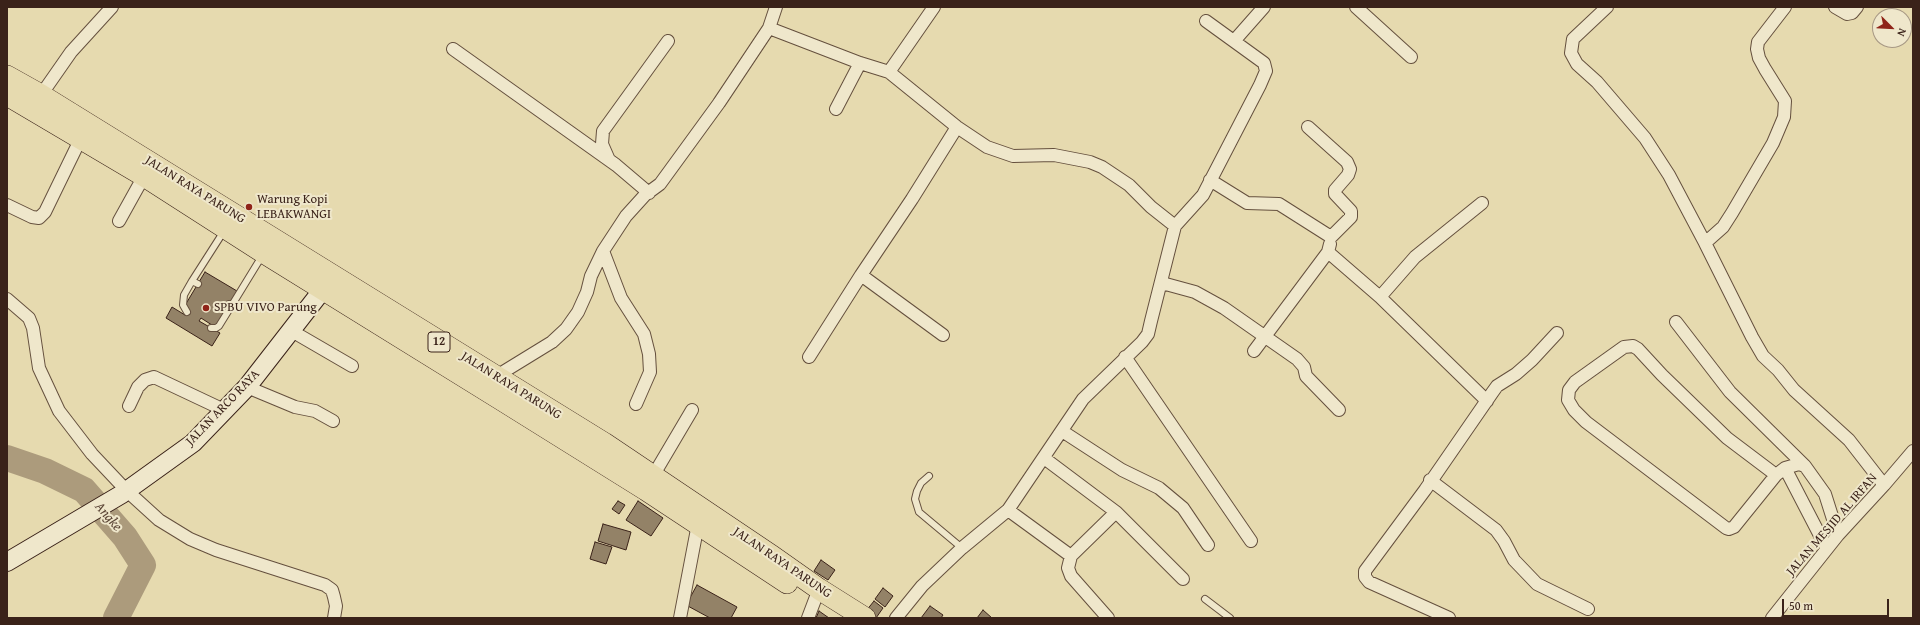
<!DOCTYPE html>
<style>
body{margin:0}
#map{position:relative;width:1920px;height:625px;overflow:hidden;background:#e6daaf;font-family:"Gentium Book Plus",serif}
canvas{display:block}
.frame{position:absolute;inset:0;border:8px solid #3a2219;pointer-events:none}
.north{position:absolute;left:1872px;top:8px;width:40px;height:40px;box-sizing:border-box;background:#efe7cb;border:1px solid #a79884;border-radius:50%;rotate:114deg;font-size:11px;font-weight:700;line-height:16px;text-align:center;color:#3a2219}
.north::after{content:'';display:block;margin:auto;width:14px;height:18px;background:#8f2418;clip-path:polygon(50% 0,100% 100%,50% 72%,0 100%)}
.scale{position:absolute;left:1782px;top:599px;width:107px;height:18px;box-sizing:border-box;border:2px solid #3a2219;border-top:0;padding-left:5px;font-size:12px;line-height:14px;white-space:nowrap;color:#3a2219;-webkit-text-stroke:3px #efe7cb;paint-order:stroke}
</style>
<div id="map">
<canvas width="1920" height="625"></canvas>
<div class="frame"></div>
<div class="north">N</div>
<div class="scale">50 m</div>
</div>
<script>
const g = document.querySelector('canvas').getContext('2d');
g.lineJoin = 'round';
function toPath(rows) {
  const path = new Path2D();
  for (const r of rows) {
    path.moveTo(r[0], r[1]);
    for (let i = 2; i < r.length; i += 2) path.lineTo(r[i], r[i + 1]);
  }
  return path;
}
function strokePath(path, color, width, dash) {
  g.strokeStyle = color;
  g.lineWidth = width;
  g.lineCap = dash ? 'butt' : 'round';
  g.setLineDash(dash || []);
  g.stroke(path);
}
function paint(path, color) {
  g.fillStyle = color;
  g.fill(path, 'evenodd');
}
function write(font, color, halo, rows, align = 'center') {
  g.font = font + ' "Gentium Book Plus",serif';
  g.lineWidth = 4;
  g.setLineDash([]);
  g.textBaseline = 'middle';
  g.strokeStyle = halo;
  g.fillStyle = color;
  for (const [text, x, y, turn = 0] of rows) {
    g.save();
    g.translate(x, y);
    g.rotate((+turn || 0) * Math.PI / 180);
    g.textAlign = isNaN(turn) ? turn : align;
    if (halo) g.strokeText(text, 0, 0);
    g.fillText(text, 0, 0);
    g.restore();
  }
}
strokePath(toPath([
 [7,458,45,471,84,490,125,537,143,565,116,618]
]), '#ac9b7c', 26);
const building = toPath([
 [205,272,237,291,215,327,201,318,199,321,220,333,212,346,166,318,172,307,185,315,188,310,184,307,205,272],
 [618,501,625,505,619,514,612,509,618,501],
 [638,501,663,518,651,536,626,520,638,501],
 [603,524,631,532,626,550,598,541,603,524],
 [595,542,612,547,606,564,590,559,595,542],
 [821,560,835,570,828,580,814,571,821,560],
 [697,585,737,607,731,618,710,618,686,605,697,585],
 [883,588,893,596,885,607,875,599,883,588],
 [874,601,883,608,876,618,866,611,874,601],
 [930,606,943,615,941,618,921,618,930,606],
 [983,610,992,618,977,618,983,610],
 [819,611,829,618,816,618,819,611]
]);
paint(building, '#938267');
strokePath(building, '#3a2219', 1);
const service = toPath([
 [198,284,192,281,224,231],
 [229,304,232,305,262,256],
 [187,312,183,305,184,295,192,281],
 [211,328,216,328,219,326,232,305],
 [929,476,921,483,917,491,915,499,919,512,962,548],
 [1205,599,1230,618]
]);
const minor = toPath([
 [1356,7,1411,57],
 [1607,7,1573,39,1571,53,1577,64,1597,82,1645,138,1669,175,1705,243,1752,337,1763,356,1778,370,1794,390,1849,440,1884,485],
 [1835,7,1847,14,1852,13,1857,7],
 [769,28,860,63,889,72,957,127,987,147,1013,156,1054,155,1090,162,1102,167,1129,185,1151,207,1175,226,1151,321,1148,334,1142,342,1083,399,1008,510,962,548,922,586,896,618],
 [1234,41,1264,7],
 [453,49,616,165,649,193],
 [889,72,934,7],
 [41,95,71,52,112,7],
 [836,109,860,63],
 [609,160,602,144,603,131,668,41],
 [1210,180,1247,203,1279,204,1331,237,1351,217,1351,211,1335,194,1335,190,1348,175,1350,169,1347,162,1308,127],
 [7,205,32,217,39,218,45,212,80,140],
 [119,221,144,176],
 [1175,226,1203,195,1260,85,1266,71,1264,63,1206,21],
 [1705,243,1723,227,1732,213,1773,143,1784,117,1785,101,1765,69,1759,58,1757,49,1758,42,1785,7],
 [603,251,621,298,644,334,649,354,650,372,636,404],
 [1328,252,1380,297,1487,401],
 [861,275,943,335],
 [1162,283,1195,292,1224,308,1297,359,1304,367,1306,376,1339,410],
 [1380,297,1415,257,1482,203],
 [7,299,29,318,33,328,39,368,59,411,92,454,126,490,159,520,190,539,216,550,325,585,332,590,334,597,336,606,334,618],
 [1676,322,1730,392,1805,466],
 [290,330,352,366],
 [1254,351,1328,252,1330,244],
 [809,357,861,275,912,199,957,127],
 [1125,357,1251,541],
 [495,377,552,342,566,329,578,312,587,292,591,276,603,251,626,216,645,195,660,184,719,103,769,28,776,7],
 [247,387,295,407,315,411,333,421],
 [129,406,138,387,145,380,154,377,224,410],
 [1062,431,1122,470,1159,488,1183,508,1208,545],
 [1044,458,1116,512,1183,579],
 [1785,468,1827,549],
 [1776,475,1734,527,1729,529,1726,528,1586,422,1574,410,1568,400,1569,390,1575,382,1624,347,1633,346,1638,349,1662,375,1727,438,1776,475,1785,468,1799,464,1805,466,1825,494,1838,535],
 [653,476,692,410],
 [1430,480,1496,530,1504,541,1514,560,1537,584,1588,609],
 [1008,510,1071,556],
 [680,618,698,524],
 [808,618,819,589],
 [1108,618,1071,576,1068,568,1071,556,1116,512],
 [1449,618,1369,582,1365,577,1365,571,1425,490,1492,393,1497,386,1516,374,1532,360,1557,333],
 [1772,618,1838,535,1884,485,1913,451]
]);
const secondary = toPath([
 [7,562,122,494,193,443,247,387,324,288]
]);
const trunk = toPath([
 [7,76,41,95,604,443,772,556,819,589,865,618],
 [7,95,144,176,264,253,500,399,646,490,787,583]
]);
strokePath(service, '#65503e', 8);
strokePath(minor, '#65503e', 14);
strokePath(secondary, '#3a2219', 20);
strokePath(trunk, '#3a2219', 22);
strokePath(service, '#efe7cb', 6);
strokePath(minor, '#efe7cb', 12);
strokePath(secondary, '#efe7cb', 18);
strokePath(trunk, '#e6daaf', 21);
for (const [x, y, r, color] of [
 [249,207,4,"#8f2418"],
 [206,308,4,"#8f2418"]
]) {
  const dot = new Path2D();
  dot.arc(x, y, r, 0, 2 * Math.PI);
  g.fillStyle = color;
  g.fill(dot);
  strokePath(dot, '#efe7cb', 1.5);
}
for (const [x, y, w] of [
 [439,342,22]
]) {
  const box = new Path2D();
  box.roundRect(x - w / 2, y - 10, w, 20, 3);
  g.fillStyle = '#efe7cb';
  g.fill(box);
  strokePath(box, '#3a2219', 1);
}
write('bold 12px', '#3a2219', null, [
 ["12",439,342]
]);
write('13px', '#3a2219', '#efe7cb', [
 ["JALAN RAYA PARUNG",195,190,32],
 ["JALAN RAYA PARUNG",511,386,32],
 ["JALAN ARCO RAYA",223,408,-46],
 ["JALAN MESJID AL IRFAN",1832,525,-49],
 ["JALAN RAYA PARUNG",782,563,34]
]);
write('13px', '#3a2219', '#efe7cb', [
 ["Warung Kopi",257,200],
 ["LEBAKWANGI",257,215],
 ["SPBU VIVO Parung",214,308]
], 'left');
write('italic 14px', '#5c4637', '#efe7cb', [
 ["Angke",108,517,49]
]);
</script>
